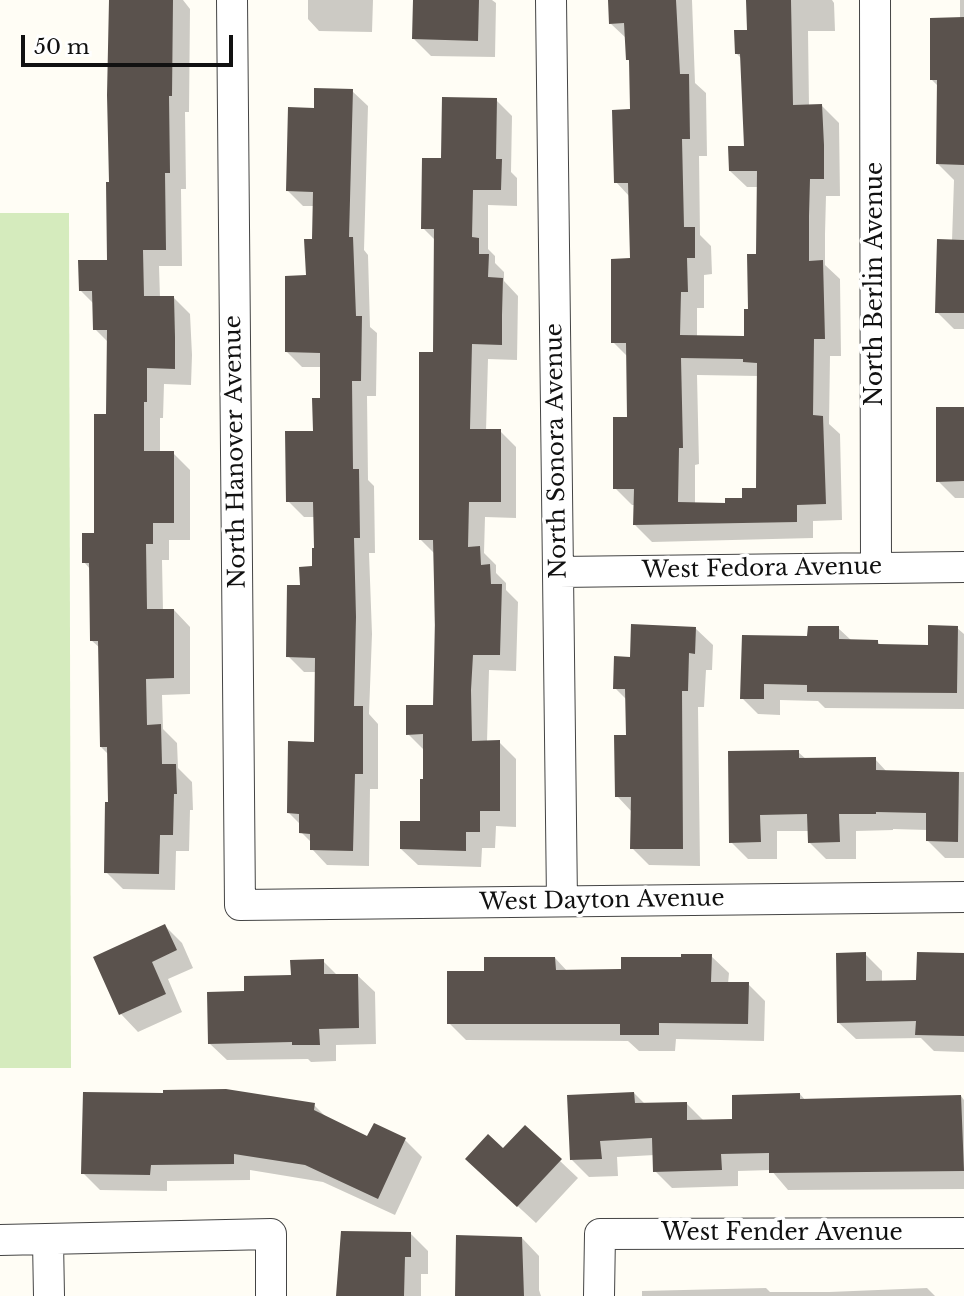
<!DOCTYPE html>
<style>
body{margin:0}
#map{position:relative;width:964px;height:1296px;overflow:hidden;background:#fffdf5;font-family:"Libre Baskerville",serif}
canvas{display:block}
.scale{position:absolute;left:21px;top:35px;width:212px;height:32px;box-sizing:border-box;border:4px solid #111;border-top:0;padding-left:9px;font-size:21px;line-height:24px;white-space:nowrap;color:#111;-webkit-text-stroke:5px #fff;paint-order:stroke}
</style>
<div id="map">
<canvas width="964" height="1296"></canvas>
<div class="scale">50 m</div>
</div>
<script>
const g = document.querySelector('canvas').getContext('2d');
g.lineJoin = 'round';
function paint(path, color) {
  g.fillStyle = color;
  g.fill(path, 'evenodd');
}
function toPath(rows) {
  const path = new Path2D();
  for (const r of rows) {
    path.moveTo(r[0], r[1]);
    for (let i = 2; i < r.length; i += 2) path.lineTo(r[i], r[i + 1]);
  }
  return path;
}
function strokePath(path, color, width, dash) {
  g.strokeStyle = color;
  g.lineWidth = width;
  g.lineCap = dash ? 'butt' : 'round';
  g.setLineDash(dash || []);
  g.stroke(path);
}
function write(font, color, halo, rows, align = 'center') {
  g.font = font + ' "Libre Baskerville",serif';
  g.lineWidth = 7;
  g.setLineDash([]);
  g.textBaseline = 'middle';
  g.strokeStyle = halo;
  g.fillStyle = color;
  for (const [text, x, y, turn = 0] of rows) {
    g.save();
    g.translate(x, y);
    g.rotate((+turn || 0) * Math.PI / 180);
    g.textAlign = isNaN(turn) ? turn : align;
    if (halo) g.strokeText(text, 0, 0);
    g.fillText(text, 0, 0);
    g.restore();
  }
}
paint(toPath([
 [0,213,69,213,71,1068,0,1068]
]), '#d5ebbd');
paint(toPath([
 [111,0,183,0,190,9,189,112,185,112,186,189,181,189,182,266,159,266,160,298,173,297,190,314,192,355,191,385,164,384,163,418,160,418,160,453,173,453,190,470,190,540,169,540,169,560,162,560,163,611,174,610,190,627,190,694,162,695,163,729,177,743,178,768,192,782,193,810,190,810,189,851,176,851,175,890,123,889,106,872,110,803,108,754,101,747,100,648,91,640,90,569,84,562,96,535,108,416,109,343,95,329,94,304,81,291,109,261],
 [308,0,373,0,372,32,319,31,308,19],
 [415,0,492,0,496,3,495,57,431,56,414,39],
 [611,0,692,0,695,83,706,93,707,156,699,156,700,235,711,246,712,274,704,275,704,308,697,308,697,337,745,338,758,256,758,187,747,187,730,171,746,148,742,59,737,54,749,31,748,0,832,0,834,3,835,31,808,31,809,106,822,106,839,123,840,196,826,196,825,234,825,265,840,279,841,356,830,356,829,424,840,434,842,520,813,521,813,538,652,542,635,525,635,505,632,505,615,488,629,419,628,357,613,342,632,260,630,197,616,182,632,111,631,62,627,59,627,39,610,23],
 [697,375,759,376,757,489,743,499,726,505,695,504,695,465,699,464],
 [960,0,964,0,964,329,954,329,937,312,952,241,954,180,937,163,939,87,932,80,960,19],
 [352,91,368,106,364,250,368,255,370,327,377,333,376,396,367,396,368,480,374,486,375,553,369,553,372,634,369,714,378,724,378,789,370,789,369,866,327,865,312,849,312,843,301,832,301,825,289,813,316,744,316,672,304,672,288,656,302,586,314,568,315,517,304,517,288,501,314,432,321,400,322,367,302,367,286,351,308,277,314,240,315,206,303,206,287,190,315,109],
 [496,100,512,116,511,172,517,178,517,206,488,205,488,249,495,256,495,263,504,272,504,281,518,296,517,360,488,359,486,431,500,431,516,447,516,518,485,517,484,553,496,565,496,573,506,583,506,590,518,602,516,671,489,670,487,742,499,742,516,759,516,827,496,826,495,848,482,848,481,867,418,865,401,849,421,823,425,781,425,751,408,734,435,707,434,553,420,539,435,354,435,240,423,228,443,160],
 [964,409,964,498,955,498,938,481],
 [695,628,713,645,712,670,706,670,704,707,698,707,700,866,649,865,632,848,632,812,617,796,628,736,627,700,615,688,632,658],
 [838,628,852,641,877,641,881,646,929,647,957,628,964,634,964,709,825,708,818,701,780,700,780,715,758,714,742,698,809,638],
 [798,752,807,760,875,759,887,772,964,772,964,858,945,858,927,840,928,830,893,829,893,830,856,831,856,859,826,859,809,842,809,831,777,831,777,859,748,859,731,842],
 [165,926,182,943,193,968,168,979,182,1012,138,1032,121,1014,95,957],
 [865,954,882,971,882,982,918,981,964,955,964,1052,934,1051,921,1038,856,1039,838,1022],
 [711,956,729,973,728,984,748,984,765,1001,764,1041,676,1039,675,1051,639,1051,628,1041,466,1040,449,1023,486,973,555,958,568,972,622,971,683,959],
 [323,961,338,976,357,975,375,992,376,1044,336,1045,336,1061,311,1062,308,1059,227,1060,209,1043,246,993,292,977],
 [634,1093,645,1104,686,1103,704,1121,734,1121,800,1094,806,1101,961,1096,964,1100,964,1189,788,1190,771,1170,738,1171,738,1186,672,1188,655,1171,655,1155,617,1157,618,1176,589,1177,572,1160],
 [314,1105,328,1119,368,1138,405,1140,422,1157,395,1215,323,1182,250,1170,250,1180,167,1181,167,1191,100,1190,83,1173],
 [525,1128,578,1178,536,1223,485,1176],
 [411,1234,428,1251,428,1274,421,1274,421,1296,339,1296],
 [522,1238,539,1256,539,1290,541,1296,457,1296],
 [766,1288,770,1292,829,1292,927,1288,935,1296,642,1296,642,1291]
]), '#0003');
paint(toPath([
 [109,0,173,0,172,96,169,96,170,173,165,173,166,250,143,250,144,296,174,296,175,337,175,369,147,368,147,402,144,402,144,451,174,451,174,523,153,523,153,544,146,544,147,609,174,609,174,678,146,679,147,725,161,724,162,764,176,764,177,794,174,794,173,835,160,835,159,874,104,873,105,802,108,802,107,747,100,747,98,641,90,641,89,563,82,563,82,533,94,533,94,414,106,414,107,330,93,330,92,291,79,291,78,260,107,260,106,182,109,182,107,95],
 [413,0,479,0,478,41,412,39],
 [608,0,676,0,680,74,689,74,690,139,682,139,684,227,695,227,695,258,687,258,688,292,681,292,680,335,744,336,744,309,748,309,747,254,756,254,757,171,729,171,728,146,744,146,740,54,735,54,734,30,747,30,746,0,791,0,793,105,822,104,824,145,824,179,810,179,809,216,809,261,823,260,825,339,814,339,813,415,823,416,826,504,797,505,797,522,633,525,634,489,613,489,613,417,627,417,626,343,611,343,611,259,630,258,628,183,614,183,612,110,630,109,629,60,626,60,624,23,609,24],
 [681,358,743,359,743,362,757,363,756,488,742,488,742,498,725,498,725,503,678,502,679,448,683,448],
 [964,17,964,165,936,164,937,80,930,80,930,18],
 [314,88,353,89,349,237,353,237,356,316,362,316,361,381,352,381,353,469,359,469,360,538,354,538,356,617,354,706,363,706,363,774,355,774,353,851,310,850,310,834,299,833,299,814,287,813,288,741,314,742,315,658,286,657,287,585,300,585,299,567,312,566,312,548,314,548,313,502,286,502,285,431,313,431,312,398,320,398,320,353,285,352,285,276,306,275,304,239,312,239,313,192,286,191,288,107,314,108],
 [442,97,497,98,496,159,502,159,501,190,473,190,472,237,479,238,479,254,489,254,488,277,503,278,502,315,502,345,472,344,470,429,501,429,501,502,469,502,468,547,480,546,481,565,490,564,491,584,502,584,500,655,473,655,471,690,472,741,500,740,500,811,480,811,480,832,466,832,466,851,400,849,400,821,420,821,420,779,423,779,423,734,406,735,406,705,433,705,435,625,433,540,419,540,419,352,433,352,434,229,421,229,422,158,441,158],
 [937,239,964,240,964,313,935,313],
 [936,407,964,407,964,481,936,482],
 [631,624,696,627,695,654,689,653,688,691,682,691,683,849,630,849,631,797,615,797,614,735,626,735,625,689,613,689,614,656,630,657],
 [928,625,958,626,957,693,807,692,807,685,764,684,764,699,740,699,742,635,807,636,808,626,839,626,839,639,878,640,878,644,928,645],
 [799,750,799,758,876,757,876,770,959,772,958,842,926,841,926,813,876,812,876,814,839,814,840,842,808,843,807,814,760,815,761,842,729,843,728,751],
 [165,924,177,950,152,962,166,994,119,1015,93,957],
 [866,952,866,981,916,980,917,952,964,953,964,1036,915,1035,916,1021,837,1023,836,953],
 [681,954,712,954,711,982,749,982,748,1024,659,1023,659,1035,620,1035,620,1024,447,1024,447,971,484,971,484,957,555,957,556,970,621,969,621,957,681,957],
 [324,959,324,974,358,974,359,1028,319,1029,320,1045,292,1045,292,1042,208,1044,207,992,244,991,244,976,291,975,290,960],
 [226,1089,315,1103,314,1110,367,1136,374,1123,406,1138,378,1199,305,1165,234,1154,234,1164,151,1165,150,1175,81,1174,83,1092,163,1093,163,1090],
 [634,1092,635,1103,687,1102,687,1120,732,1119,732,1095,800,1093,800,1099,961,1095,964,1171,769,1173,769,1153,721,1154,722,1170,653,1172,652,1138,600,1141,602,1159,570,1160,567,1095],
 [525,1125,562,1159,517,1207,465,1159,488,1134,503,1148],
 [341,1231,411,1232,411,1257,405,1257,404,1296,336,1296],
 [456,1235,522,1237,524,1296,455,1296]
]), '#5a524d');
const street = toPath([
 [232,0,240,905,964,897],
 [551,0,562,901],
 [875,0,876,568],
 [559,572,964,567],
 [0,1240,271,1234,271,1296],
 [48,1241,49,1296],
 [599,1296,600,1234,964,1233]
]);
strokePath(street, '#444', 32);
strokePath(street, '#fff', 30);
write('23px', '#111', '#fff', [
 ["North Berlin Avenue",876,284,-90],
 ["North Sonora Avenue",557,451,-91],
 ["North Hanover Avenue",236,452,-91],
 ["West Fedora Avenue",762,569,-1],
 ["West Dayton Avenue",602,901,-1],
 ["West Fender Avenue",782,1234]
]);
</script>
